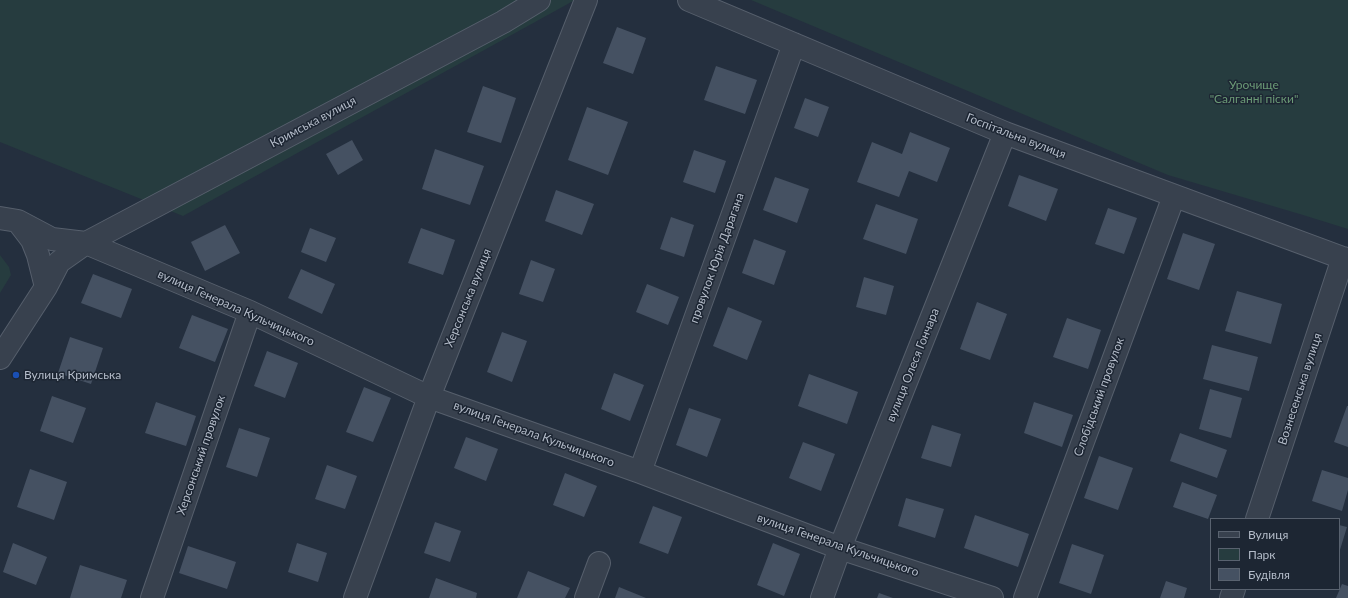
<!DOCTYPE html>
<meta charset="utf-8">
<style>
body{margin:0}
#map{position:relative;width:1348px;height:598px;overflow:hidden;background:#242f3e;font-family:Lato,sans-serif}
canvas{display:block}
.legend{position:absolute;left:1210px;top:518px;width:130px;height:72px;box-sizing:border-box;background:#1d2633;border:1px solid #59626f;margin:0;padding:5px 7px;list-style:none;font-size:12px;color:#b4bcc9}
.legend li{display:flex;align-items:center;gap:8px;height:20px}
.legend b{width:20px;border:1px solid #59626f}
</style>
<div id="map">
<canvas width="1348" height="598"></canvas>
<ul class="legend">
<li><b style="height:5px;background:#38414e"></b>Вулиця</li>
<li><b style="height:11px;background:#263c3f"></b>Парк</li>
<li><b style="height:11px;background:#455162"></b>Будівля</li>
</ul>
</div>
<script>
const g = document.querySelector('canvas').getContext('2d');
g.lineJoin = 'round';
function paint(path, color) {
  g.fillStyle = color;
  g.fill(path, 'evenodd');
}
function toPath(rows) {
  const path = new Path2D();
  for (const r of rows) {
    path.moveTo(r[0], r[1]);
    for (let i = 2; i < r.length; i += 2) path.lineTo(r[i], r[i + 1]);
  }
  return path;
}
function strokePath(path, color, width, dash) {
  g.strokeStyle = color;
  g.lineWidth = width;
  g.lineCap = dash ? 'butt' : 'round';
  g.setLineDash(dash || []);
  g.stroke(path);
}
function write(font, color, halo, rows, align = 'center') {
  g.font = font + ' Lato,sans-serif';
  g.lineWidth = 3;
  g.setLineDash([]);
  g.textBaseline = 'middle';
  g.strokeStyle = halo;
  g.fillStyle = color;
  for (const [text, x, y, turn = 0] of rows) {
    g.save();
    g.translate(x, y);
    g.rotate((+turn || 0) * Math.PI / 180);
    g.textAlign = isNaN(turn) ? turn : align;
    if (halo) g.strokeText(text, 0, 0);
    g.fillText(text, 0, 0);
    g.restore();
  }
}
paint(toPath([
 [0,0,575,0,183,216,0,142],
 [751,0,1348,0,1348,229,1303,215,1168,175],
 [0,255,9,267,11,275,0,293]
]), '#263c3f');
paint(toPath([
 [617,27,646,38,633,74,603,63],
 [716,66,757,80,745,114,704,100],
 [483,86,516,98,501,143,467,132],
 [805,98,829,107,818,137,794,128],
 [587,107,628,122,608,175,568,160],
 [910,132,950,148,937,182,909,171,899,197,857,182,872,142,902,154],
 [352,140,363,160,338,175,326,154],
 [435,149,484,166,470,205,422,189],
 [694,150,726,161,715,193,683,182],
 [1019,175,1058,189,1046,221,1008,206],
 [775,177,809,189,797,223,763,210],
 [556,190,594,204,582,235,545,221],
 [876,204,918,219,906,254,863,239],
 [1108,208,1137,218,1124,254,1095,244],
 [671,217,694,225,684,257,660,249],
 [225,225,240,253,205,271,191,242],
 [310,228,336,238,326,262,301,252],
 [421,228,455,240,443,275,408,263],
 [1183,233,1215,244,1199,290,1167,279],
 [754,239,786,251,774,285,742,273],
 [531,260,555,269,543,302,519,294],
 [301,269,335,284,322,314,288,298],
 [93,274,132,289,121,318,81,303],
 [864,277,894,286,886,315,856,307],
 [647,284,679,297,668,325,636,312],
 [1237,291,1282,304,1271,344,1225,331],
 [977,302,1007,314,990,360,960,349],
 [728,307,762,321,747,360,713,346],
 [192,315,228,329,215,362,179,348],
 [1067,318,1101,330,1088,369,1053,357],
 [502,332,527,341,512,382,487,372],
 [70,337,103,348,91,384,58,373],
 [1212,345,1258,357,1249,391,1203,379],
 [267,351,298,363,285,398,254,386],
 [614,373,644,385,630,421,601,409],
 [809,374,858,392,847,424,798,406],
 [364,387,391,398,373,442,346,432],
 [1210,389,1242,398,1231,438,1199,429],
 [52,396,86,408,73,443,40,431],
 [156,402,196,416,186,446,145,433],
 [1034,402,1073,415,1062,447,1024,433],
 [1347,406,1348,406,1348,447,1334,442],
 [689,408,721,419,707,457,676,445],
 [932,425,961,434,951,467,921,458],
 [239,428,270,438,257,477,226,467],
 [1180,433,1227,450,1217,478,1170,461],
 [466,437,498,449,486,481,454,468],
 [803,442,835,454,821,491,789,478],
 [1099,456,1133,468,1118,510,1084,498],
 [327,465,357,476,345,509,315,499],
 [30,469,67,482,54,520,17,507],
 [1322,470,1348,478,1348,490,1342,511,1312,501],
 [565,473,597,486,584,517,553,505],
 [1182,482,1217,495,1208,519,1173,507],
 [906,498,944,509,935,538,898,526],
 [653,506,682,517,668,554,639,543],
 [975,515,1029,534,1018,567,964,548],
 [435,522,461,531,450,562,424,553],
 [1339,525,1347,527,1339,553],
 [13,543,47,557,36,585,3,572],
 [297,543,327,553,318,582,288,572],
 [773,543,800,554,784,596,757,585],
 [1072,544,1104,555,1091,594,1059,583],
 [188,546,236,562,227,589,179,573],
 [80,565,127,580,121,598,70,598],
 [528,571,570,588,565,598,517,598],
 [436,578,477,593,476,598,429,598],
 [1166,581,1187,588,1184,598,1160,598],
 [1342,584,1348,586,1348,598,1336,598],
 [619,587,646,598,615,598],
 [879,593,893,598,877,598]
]), '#455162');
const minor = toPath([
 [689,0,1005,133,1348,260],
 [0,218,18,221,52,239,86,243,250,312,429,397,640,472,840,548,992,598],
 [19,223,32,240,38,255,46,287],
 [0,358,46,287,59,262,86,243,503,22,539,0],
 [640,472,794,44],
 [1257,519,1343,258],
 [152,598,250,312],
 [355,598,429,397,586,0],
 [586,598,599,563],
 [822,598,840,548,1005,133],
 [1025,598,1174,196],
 [1231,598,1234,589]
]);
strokePath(minor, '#565f6c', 24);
strokePath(minor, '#38414e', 22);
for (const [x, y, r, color] of [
 [16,375,4,"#1a4fb4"]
]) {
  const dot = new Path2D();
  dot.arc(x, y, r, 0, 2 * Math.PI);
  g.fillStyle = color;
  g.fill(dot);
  strokePath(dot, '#1d2633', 1.5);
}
write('12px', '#6b9a76', '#1d2633', [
 ["Урочище",1254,85],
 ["\"Салганні піски\"",1254,99]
]);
write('12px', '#b4bcc9', '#1d2633', [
 ["Кримська вулиця",313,122,-28],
 ["Госпітальна вулиця",1016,136,21],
 ["провулок Юрія Дарагана",717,258,-70],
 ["Херсонська вулиця",468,298,-68],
 ["вулиця Генерала Кульчицького",236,308,24],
 ["вулиця Олеся Гончара",913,365,-68],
 ["Вознесенська вулиця",1300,389,-72],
 ["Слобідський провулок",1099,397,-70],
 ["вулиця Генерала Кульчицького",534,434,20],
 ["Херсонський провулок",201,455,-71],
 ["вулиця Генерала Кульчицького",838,545,19]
]);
write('12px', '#b4bcc9', '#1d2633', [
 ["Вулиця Кримська",24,375]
], 'left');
</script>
